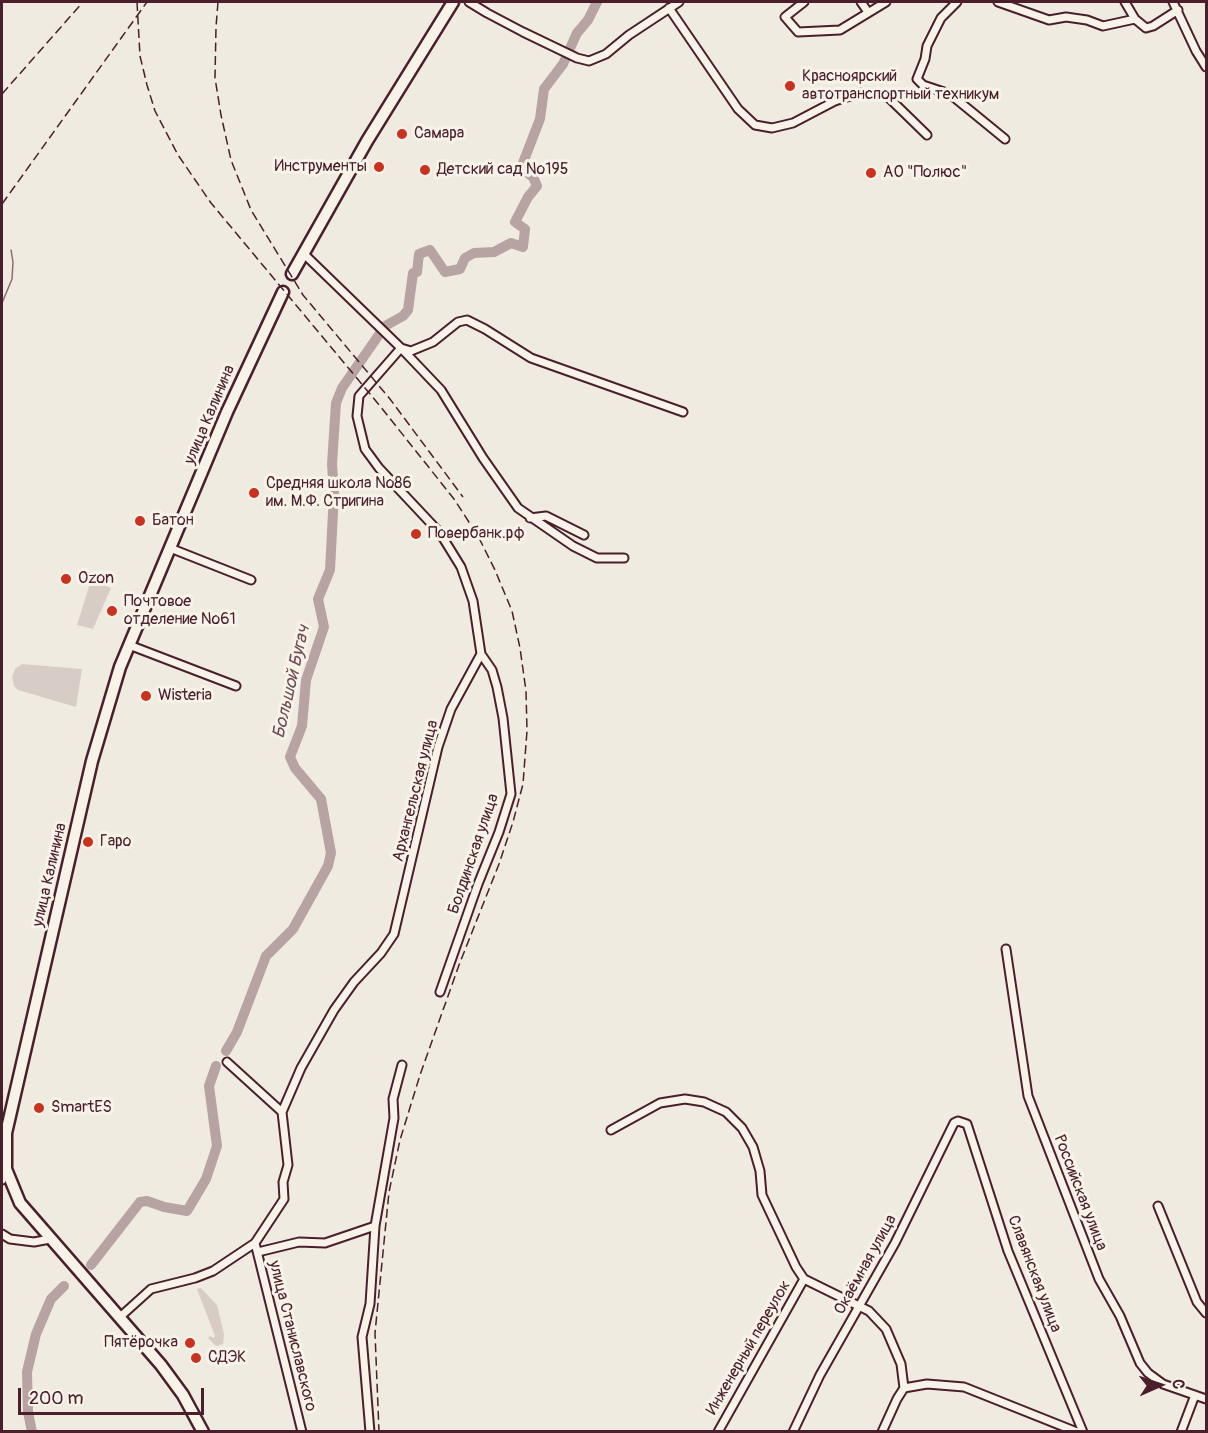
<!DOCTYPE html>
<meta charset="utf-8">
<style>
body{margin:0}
#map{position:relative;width:1208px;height:1433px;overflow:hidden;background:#f0ebe0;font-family:Pangolin,sans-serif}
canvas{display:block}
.frame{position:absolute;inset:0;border:3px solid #4a1f2b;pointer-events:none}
.north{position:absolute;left:1130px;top:1355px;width:60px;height:60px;-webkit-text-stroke:4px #f7f3e8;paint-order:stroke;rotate:87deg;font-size:16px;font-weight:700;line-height:24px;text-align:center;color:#4a1f2b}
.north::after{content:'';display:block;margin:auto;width:21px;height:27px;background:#4a1f2b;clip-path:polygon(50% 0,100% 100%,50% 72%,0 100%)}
.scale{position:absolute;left:18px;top:1388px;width:186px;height:27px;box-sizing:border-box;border:3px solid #4a1f2b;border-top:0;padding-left:8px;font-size:18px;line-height:21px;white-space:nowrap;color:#4a1f2b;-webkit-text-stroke:4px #f7f3e8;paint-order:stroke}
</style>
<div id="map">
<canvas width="1208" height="1433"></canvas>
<div class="frame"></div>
<div class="north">С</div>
<div class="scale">200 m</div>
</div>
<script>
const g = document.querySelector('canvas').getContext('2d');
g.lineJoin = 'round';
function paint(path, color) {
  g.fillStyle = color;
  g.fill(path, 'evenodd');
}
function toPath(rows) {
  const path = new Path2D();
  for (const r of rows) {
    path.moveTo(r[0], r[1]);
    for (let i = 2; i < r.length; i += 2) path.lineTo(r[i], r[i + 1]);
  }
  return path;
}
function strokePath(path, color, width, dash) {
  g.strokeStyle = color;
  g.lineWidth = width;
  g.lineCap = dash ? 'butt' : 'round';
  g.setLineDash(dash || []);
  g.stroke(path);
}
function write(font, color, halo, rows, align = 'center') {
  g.font = font + ' Pangolin,sans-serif';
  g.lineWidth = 6;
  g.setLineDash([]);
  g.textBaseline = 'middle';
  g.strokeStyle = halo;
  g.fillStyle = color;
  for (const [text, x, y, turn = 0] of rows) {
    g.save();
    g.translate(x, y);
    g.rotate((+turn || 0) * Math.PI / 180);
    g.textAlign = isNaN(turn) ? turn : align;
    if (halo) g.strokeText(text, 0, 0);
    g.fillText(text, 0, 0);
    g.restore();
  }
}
paint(toPath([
 [91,580,111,588,93,629,77,625],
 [22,664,82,669,76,707,18,690,14,686,12,677,15,669],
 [201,1288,217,1305,224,1334,223,1344,216,1346,208,1338,210,1336,214,1338,215,1336,197,1289]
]), '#d8cdc6');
strokePath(toPath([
 [2,303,12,279,13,262,11,250]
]), '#8b6f72', 1.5);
strokePath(toPath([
 [226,1051,237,1032,266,956,293,929,328,866,331,853,321,799,295,768,290,757,302,726,306,680,324,627,318,599,330,570,334,493,332,464,336,403,342,388,385,326,403,316,408,310,413,273,417,272,419,254,430,250,445,272,460,269,465,258,474,253,494,252,511,243,523,247,525,229,515,222,528,197,537,186,533,177,521,168,540,119,544,89,563,64,577,33,588,20,597,2],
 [91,1265,140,1202,147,1201,164,1207,187,1211,206,1179,217,1146,209,1086,216,1066],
 [32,1432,28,1412,27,1372,36,1334,51,1299,64,1286]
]), '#b7a4a2', 10);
const minor = toPath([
 [469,2,487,13,523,32,577,58,589,61,606,54,629,35,679,2],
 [804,2,785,17,798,32,840,30,886,2],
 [861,2,868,12],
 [957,2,941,18,927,46,925,59,917,79,923,85,950,94,1005,139],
 [998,2,1049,20,1066,17,1087,20,1103,26,1135,19,1146,28,1153,26,1178,10],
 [1125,2,1135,19],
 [1173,2,1196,51,1206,67],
 [669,8,738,109,755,125,772,128,793,123,835,101,859,93,887,96,927,135],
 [303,253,401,348,441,390,483,458,518,508,573,546,597,558,624,558],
 [530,518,546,516,584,535],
 [170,548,251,580],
 [129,645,236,686],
 [1006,949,1028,1096,1099,1279,1120,1316,1140,1363,1148,1373,1163,1384,1206,1399],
 [440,992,478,884,499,832,511,794,503,718,497,687,492,670,481,654],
 [282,1112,301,1068,334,1010,354,982,381,953,394,934,438,747,451,709,481,654,473,601,461,567,440,533,379,468,365,449,357,416,359,396,401,348,411,351,433,342,458,322,467,320,485,329,531,358,683,412],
 [611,1130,660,1103,685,1099,704,1102,726,1112,742,1128,753,1147,760,1171,762,1195,796,1267,804,1279,869,1311,886,1329,901,1364,904,1388],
 [2,1180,3,1167],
 [1158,1206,1197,1302,1206,1313],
 [2,1234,10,1239,34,1242,50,1239],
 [255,1243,302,1432],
 [258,1252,299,1242,325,1243,375,1226],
 [120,1317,151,1289,195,1278,213,1271,255,1243,284,1199,283,1182,288,1165,282,1112,227,1062],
 [904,1388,927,1384,964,1387,1077,1432],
 [370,1432,362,1337,370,1304,375,1226,394,1118,393,1099,402,1065],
 [718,1432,804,1279],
 [793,1432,820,1375,895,1243,954,1123,958,1121,967,1124,1008,1251,1083,1432],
 [882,1432,897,1399,904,1388],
 [1181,1432,1195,1395]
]);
const primary = toPath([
 [292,274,367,141,453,2],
 [203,1432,183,1395,161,1365,20,1203,6,1169,6,1133,92,761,120,667,227,412,283,292]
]);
strokePath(minor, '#4a1f2b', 11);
strokePath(primary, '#4a1f2b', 15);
strokePath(minor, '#f7f3e8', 7);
strokePath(primary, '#f7f3e8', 10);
strokePath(toPath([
 [137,2,140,56,147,85,155,111,178,155,211,203,380,406,454,499,478,536,495,570,512,611,520,648,526,691,527,731,523,784,513,822,499,864,459,965,420,1075,400,1140,389,1192,375,1333,379,1432],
 [218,2,216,27,215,78,221,115,231,160,251,210,303,295,390,399,463,497],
 [2,94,83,2],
 [2,204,147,2]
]), '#4a1f2b', 1.5, [9, 4.5]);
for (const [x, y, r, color] of [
 [790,86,6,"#c8321e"],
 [402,134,6,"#c8321e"],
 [379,167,6,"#c8321e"],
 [425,170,6,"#c8321e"],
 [871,173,6,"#c8321e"],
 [254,493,6,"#c8321e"],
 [140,521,6,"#c8321e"],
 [416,534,6,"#c8321e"],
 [66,579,6,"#c8321e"],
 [112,611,6,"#c8321e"],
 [146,696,6,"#c8321e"],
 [88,842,6,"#c8321e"],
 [39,1108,6,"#c8321e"],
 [190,1343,6,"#c8321e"],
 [196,1358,6,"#c8321e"]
]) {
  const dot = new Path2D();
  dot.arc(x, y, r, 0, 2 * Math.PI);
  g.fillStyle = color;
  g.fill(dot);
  strokePath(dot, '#f7f3e8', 2);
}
write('16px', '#4a1f2b', '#f7f3e8', [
 ["Красноярский",802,77],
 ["автотранспортный техникум",802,95],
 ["Самара",414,134],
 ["Инструменты",367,167,"right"],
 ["Детский сад №195",437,170],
 ["АО \"Полюс\"",883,173],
 ["Средняя школа №86",266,484],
 ["им. М.Ф. Стригина",266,502],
 ["Батон",152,521],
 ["Повербанк.рф",428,534],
 ["Ozon",78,579],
 ["Почтовое",124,602],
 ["отделение №61",124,620],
 ["Wisteria",158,696],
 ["Гаро",100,842],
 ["SmartES",51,1108],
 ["Пятёрочка",178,1343,"right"],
 ["СДЭК",208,1358]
], 'left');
write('16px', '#4a1f2b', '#f7f3e8', [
 ["улица Калинина",210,415,-67],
 ["Архангельская улица",416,791,-76],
 ["Болдинская улица",474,854,-71],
 ["улица Калинина",50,875,-77],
 ["Российская улица",1080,1193,69],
 ["Окаёмная улица",866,1265,-61],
 ["Славянская улица",1034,1274,69],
 ["улица Станиславского",292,1336,76],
 ["Инженерный переулок",749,1348,-60]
]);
write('italic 18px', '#704e55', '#f7f3e8', [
 ["Большой Бугач",292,682,-77]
]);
</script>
